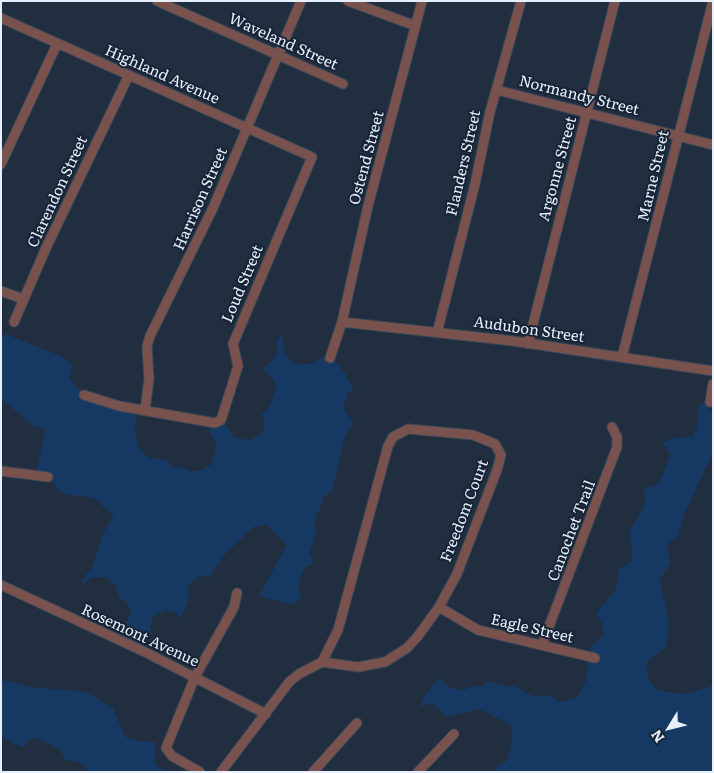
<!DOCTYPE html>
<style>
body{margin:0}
#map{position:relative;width:714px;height:773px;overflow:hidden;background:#202e3f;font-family:Literata,serif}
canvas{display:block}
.frame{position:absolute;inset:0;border:2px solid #e6effb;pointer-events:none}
.north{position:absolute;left:644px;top:703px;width:50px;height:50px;-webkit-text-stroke:4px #162435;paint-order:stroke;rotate:234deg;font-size:14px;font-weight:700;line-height:20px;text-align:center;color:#e6effb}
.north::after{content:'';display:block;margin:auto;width:18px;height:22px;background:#e6effb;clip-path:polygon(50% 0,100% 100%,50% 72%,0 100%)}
</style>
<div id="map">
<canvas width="714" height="773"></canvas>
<div class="frame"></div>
<div class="north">N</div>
</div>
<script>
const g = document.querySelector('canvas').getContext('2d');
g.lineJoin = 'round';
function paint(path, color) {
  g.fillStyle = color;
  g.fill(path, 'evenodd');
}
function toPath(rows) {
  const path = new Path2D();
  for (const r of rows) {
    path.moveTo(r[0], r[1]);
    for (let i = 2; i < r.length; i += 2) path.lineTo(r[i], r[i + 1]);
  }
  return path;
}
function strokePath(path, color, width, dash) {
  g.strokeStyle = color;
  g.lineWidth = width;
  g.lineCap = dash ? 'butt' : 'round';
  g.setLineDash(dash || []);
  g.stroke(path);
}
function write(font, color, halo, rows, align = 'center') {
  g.font = font + ' Literata,serif';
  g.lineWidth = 4;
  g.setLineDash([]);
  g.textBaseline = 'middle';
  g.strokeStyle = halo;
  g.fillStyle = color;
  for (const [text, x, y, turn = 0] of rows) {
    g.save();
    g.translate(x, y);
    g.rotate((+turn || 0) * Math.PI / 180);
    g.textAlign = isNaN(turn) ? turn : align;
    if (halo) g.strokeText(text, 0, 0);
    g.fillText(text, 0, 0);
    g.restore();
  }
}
paint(toPath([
 [6,334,63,357,72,365,69,377,82,395,137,409,135,431,139,448,149,458,165,459,175,468,183,467,190,471,199,471,211,465,217,444,210,433,208,423,222,421,235,438,250,440,262,433,265,424,262,414,270,405,276,387,274,380,263,369,274,359,278,349,277,340,283,334,284,352,293,363,312,364,329,353,346,374,347,379,354,388,348,393,344,406,346,413,354,422,345,435,332,492,324,496,315,521,316,534,309,554,314,563,305,567,301,575,298,586,301,596,293,605,259,596,287,545,265,524,253,527,226,553,209,578,205,576,197,577,188,586,189,599,181,618,173,611,166,610,154,616,150,626,152,633,142,651,118,638,131,614,127,602,119,598,116,586,106,577,92,577,84,585,82,580,93,566,104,532,114,516,94,498,64,494,48,478,35,476,46,429,34,426,1,399,1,337],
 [708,399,708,407,713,413,713,452,683,517,678,536,667,545,670,563,660,580,669,623,667,642,665,648,648,661,646,668,650,683,659,691,688,694,713,685,713,772,496,772,497,766,503,764,508,759,513,733,509,724,479,709,447,717,435,705,429,703,420,707,424,696,441,677,443,682,450,688,464,690,473,686,482,687,488,681,506,686,514,686,535,697,547,695,554,697,559,702,577,698,586,681,588,663,586,656,593,645,604,635,602,623,596,613,615,591,620,568,630,563,633,557,629,533,646,502,643,489,655,486,661,478,671,454,663,444,672,438,692,437,697,428,698,407],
 [1,680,33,687,86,692,113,708,125,737,139,741,155,742,155,765,169,772,88,772,85,766,76,761,65,760,60,749,38,738,30,739,23,748,1,736]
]), '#163963');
const minor = toPath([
 [157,1,343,84],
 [348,1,416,26],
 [1,18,312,157,233,344,238,366,221,420,215,423,119,406,84,395],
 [497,90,713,145],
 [1,164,57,44],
 [1,291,23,299],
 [14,322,46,248,129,75],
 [342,322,513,341,713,371],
 [437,333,475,184,490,112,521,1],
 [528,344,615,1],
 [622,357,713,1],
 [330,358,342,322,368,206,422,1],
 [710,402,713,384],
 [145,410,149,379,147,346,150,336,213,208,301,1],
 [1,471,48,477],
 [1,585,147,653,266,714],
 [439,607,478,630,595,658],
 [542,645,617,447,617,437,612,427],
 [200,772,172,756,166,748,195,677,234,607,237,593],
 [221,772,290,681,299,674,322,662,358,667,385,662,407,648,418,636,439,607,457,574,497,470,501,455,495,444,473,435,408,429,393,437,388,446,338,630,322,662],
 [313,772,357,723],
 [418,772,454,734]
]);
strokePath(minor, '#3c4959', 11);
strokePath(minor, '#7a524d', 9);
write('15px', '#e6effb', '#162435', [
 ["Waveland Street",283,42,24],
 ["Highland Avenue",162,75,24],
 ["Normandy Street",579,96,14],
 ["Ostend Street",367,158,-75],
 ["Flanders Street",464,163,-77],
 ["Argonne Street",558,169,-75],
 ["Marne Street",654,176,-77],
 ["Clarendon Street",58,192,-65],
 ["Harrison Street",201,199,-66],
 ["Loud Street",243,284,-67],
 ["Audubon Street",529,330,8],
 ["Freedom Court",465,511,-69],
 ["Canochet Trail",572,531,-69],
 ["Eagle Street",532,629,13],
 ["Rosemont Avenue",140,636,25]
]);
</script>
